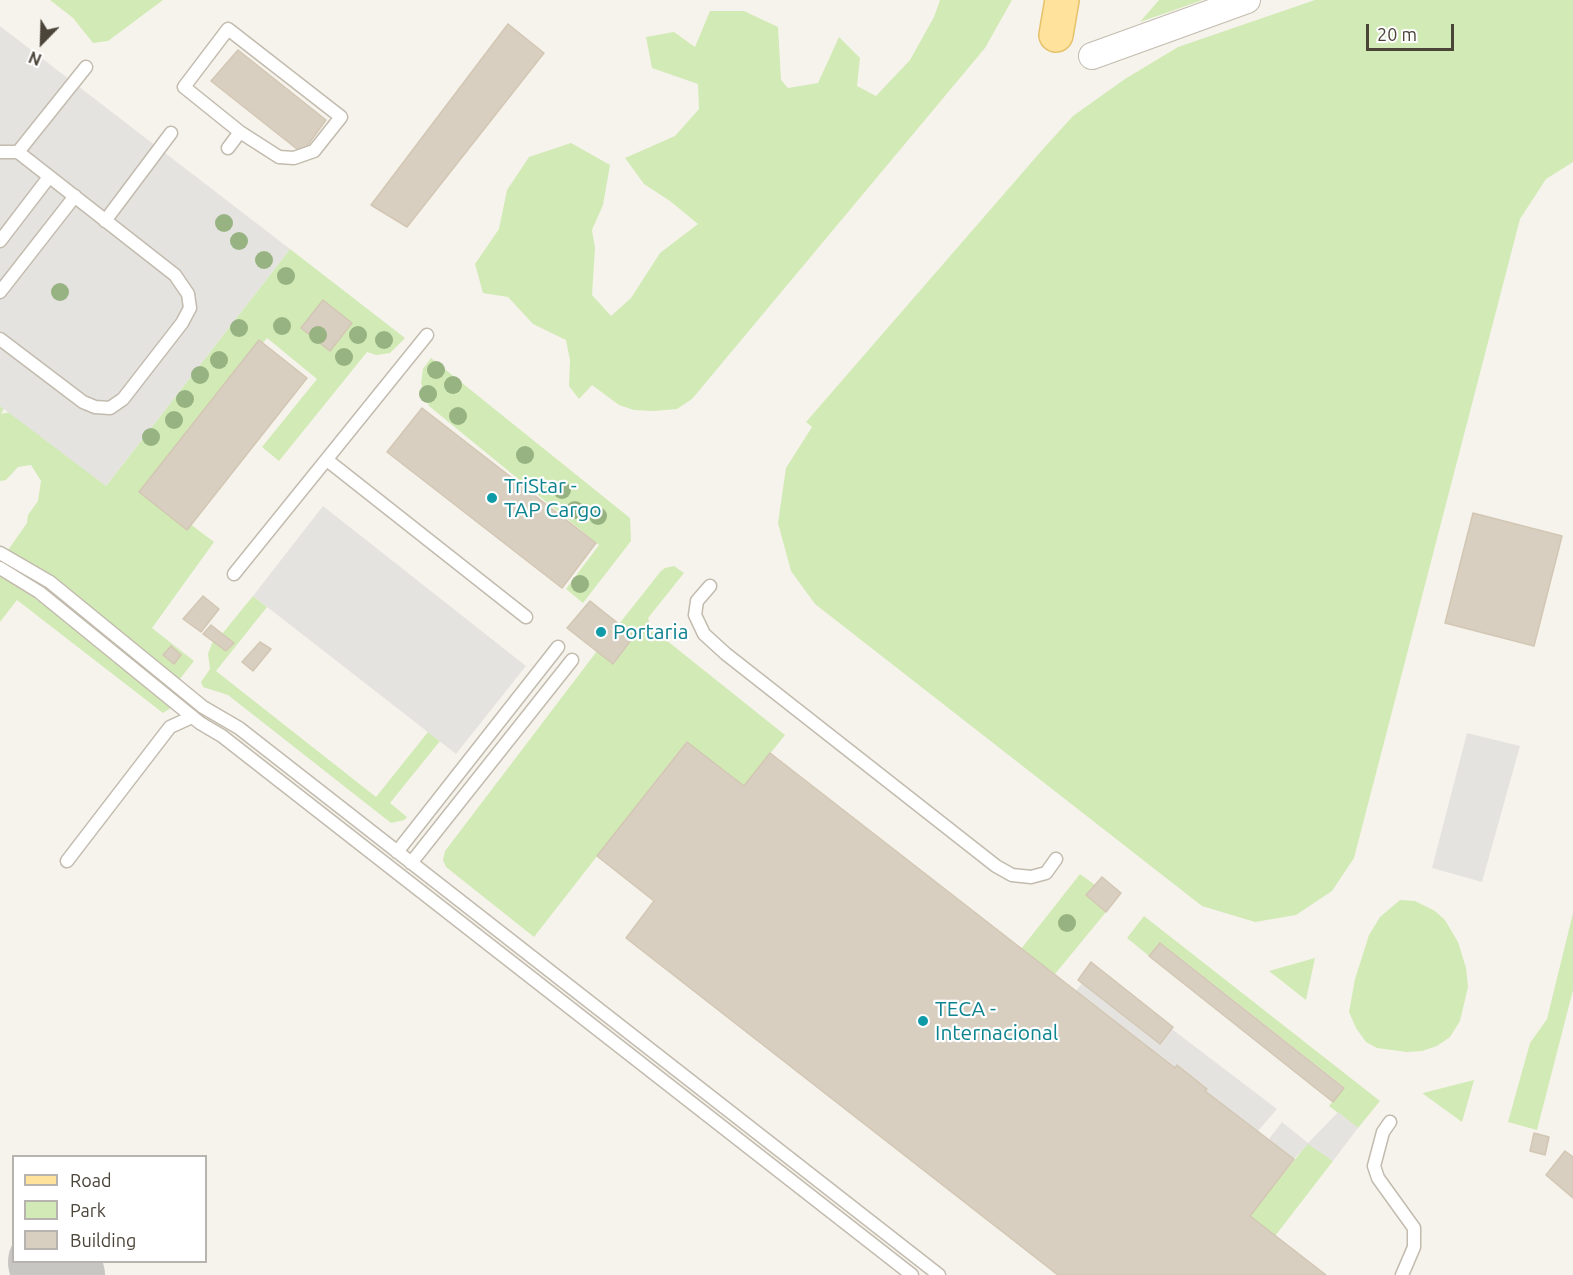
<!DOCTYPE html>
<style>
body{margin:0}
#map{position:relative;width:1573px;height:1275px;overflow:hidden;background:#f6f3ec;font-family:Ubuntu,sans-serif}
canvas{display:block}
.legend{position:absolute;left:12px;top:1155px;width:195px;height:108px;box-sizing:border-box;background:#fff;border:2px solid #b7b4b0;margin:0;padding:8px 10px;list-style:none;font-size:18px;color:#4b4439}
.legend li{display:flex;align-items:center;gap:12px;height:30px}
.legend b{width:30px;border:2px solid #b7b4b0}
.north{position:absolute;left:12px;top:12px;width:60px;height:60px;-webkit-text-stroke:4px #fff;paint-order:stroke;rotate:203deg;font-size:16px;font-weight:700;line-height:24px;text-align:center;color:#4b4439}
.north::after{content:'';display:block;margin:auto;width:21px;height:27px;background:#4b4439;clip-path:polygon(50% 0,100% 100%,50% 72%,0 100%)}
.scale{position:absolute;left:1366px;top:24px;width:88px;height:27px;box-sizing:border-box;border:3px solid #4b4439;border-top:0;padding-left:8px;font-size:18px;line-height:21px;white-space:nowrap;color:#4b4439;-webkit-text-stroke:4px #fff;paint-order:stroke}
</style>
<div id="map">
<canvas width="1573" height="1275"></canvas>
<ul class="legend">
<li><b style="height:8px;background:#ffe39c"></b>Road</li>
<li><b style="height:16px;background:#d2eab5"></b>Park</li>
<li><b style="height:16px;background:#d8cfc1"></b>Building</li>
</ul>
<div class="north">N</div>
<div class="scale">20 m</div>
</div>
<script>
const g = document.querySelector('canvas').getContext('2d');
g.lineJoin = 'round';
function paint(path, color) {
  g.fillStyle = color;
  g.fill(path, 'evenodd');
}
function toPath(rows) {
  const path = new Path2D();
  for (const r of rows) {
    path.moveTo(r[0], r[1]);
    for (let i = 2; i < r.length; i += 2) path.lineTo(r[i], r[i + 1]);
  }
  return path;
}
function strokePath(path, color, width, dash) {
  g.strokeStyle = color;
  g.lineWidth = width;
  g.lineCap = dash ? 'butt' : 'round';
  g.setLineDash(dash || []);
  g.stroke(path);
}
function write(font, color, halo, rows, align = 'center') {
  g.font = font + ' Ubuntu,sans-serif';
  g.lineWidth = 4.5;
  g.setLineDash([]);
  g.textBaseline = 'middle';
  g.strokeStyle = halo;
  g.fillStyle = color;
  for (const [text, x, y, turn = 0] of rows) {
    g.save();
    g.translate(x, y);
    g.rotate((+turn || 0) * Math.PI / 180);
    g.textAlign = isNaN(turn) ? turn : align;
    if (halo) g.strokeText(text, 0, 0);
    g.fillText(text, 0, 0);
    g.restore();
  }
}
paint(toPath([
 [50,0,163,0,108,41,93,43,73,18],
 [940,0,1012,0,985,48,692,399,677,409,653,411,634,410,619,405,592,385,579,399,569,386,570,360,566,340,533,324,508,297,483,293,475,264,499,229,507,190,529,157,571,143,610,165,603,205,592,230,595,248,592,295,611,316,631,298,660,253,698,224,670,201,644,184,625,158,675,136,699,109,698,84,652,68,646,37,674,32,695,47,710,11,744,11,778,27,781,80,788,88,818,83,839,37,860,58,857,86,876,96,910,60,934,17],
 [1159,0,1203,0,1140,22],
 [1315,0,1573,0,1573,162,1546,179,1520,219,1354,858,1332,891,1296,915,1255,922,1202,906,815,604,791,571,778,523,786,468,812,427,806,422,1043,149,1073,116,1125,79,1178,47],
 [290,249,405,338,390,353,376,355,367,352,279,461,262,447,317,379,267,338,144,489,214,542,152,628,194,661,179,680,48,573,8,550,27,523,28,515,38,501,41,481,31,465,18,467,6,480,0,481,0,406,4,408,1,414,15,411,106,486],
 [431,358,630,518,631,541,583,603,566,589,599,545,429,406,421,383,423,369],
 [674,566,684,573,648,618,651,628,785,735,744,786,686,742,534,937,446,867,443,860,445,851,597,651,614,664,634,636,619,624,661,571,665,568],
 [0,575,62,617,171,708,163,713,17,600,0,622],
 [253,596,267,607,216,671,376,797,428,732,440,741,390,803,407,817,404,820,391,823,228,695,203,687,201,682,210,669,208,654,213,641,227,651,234,643,222,634],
 [1080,874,1095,885,1086,895,1106,912,1055,974,1021,949],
 [1400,900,1415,901,1435,911,1445,920,1458,942,1466,968,1468,987,1460,1021,1450,1037,1437,1046,1422,1051,1407,1052,1377,1048,1366,1042,1356,1028,1349,1012,1355,979,1369,935,1380,917],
 [1573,913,1573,990,1537,1130,1508,1122,1530,1043,1547,1019],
 [1144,916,1380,1101,1358,1128,1329,1106,1344,1087,1161,943,1149,956,1127,938],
 [1315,958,1306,1000,1269,971],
 [1474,1080,1462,1122,1422,1093,1423,1093],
 [1308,1143,1333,1161,1275,1236,1250,1216]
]), '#d2eab5');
paint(toPath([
 [0,26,290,249,106,486,0,406],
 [323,506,526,666,456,754,253,596],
 [1467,733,1520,746,1482,882,1432,868],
 [1093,969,1277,1109,1258,1131,1205,1091,1207,1089,1177,1065,1175,1068,1076,991],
 [1338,1112,1358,1128,1333,1161,1308,1144,1294,1159,1269,1139,1282,1122,1308,1143]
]), '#e5e3e0');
strokePath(toPath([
 [48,1262,65,1275]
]), '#c8c6c3', 80);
const building = toPath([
 [508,24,544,53,407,227,371,205,508,24],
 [238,50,326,120,302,153,211,81,238,50],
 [323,300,352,323,330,351,301,328,323,300],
 [259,340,307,378,187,530,139,492,259,340],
 [422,408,596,543,562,588,387,452,422,408],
 [1473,513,1562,536,1534,646,1445,623,1473,513],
 [203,596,219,609,201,632,183,619,203,596],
 [590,601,634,636,613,664,567,628,590,601],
 [211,625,234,643,226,651,203,634,211,625],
 [260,642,271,649,253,671,242,662,260,642],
 [171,646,181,655,174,664,163,655,171,646],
 [687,742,744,786,770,753,1175,1068,1177,1065,1207,1089,1205,1091,1294,1159,1250,1216,1326,1275,1058,1275,626,938,654,901,597,856,687,742],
 [1102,877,1121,893,1106,912,1086,895,1102,877],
 [1160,943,1344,1088,1333,1102,1149,956,1160,943],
 [1091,962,1173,1027,1160,1044,1078,980,1091,962],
 [1534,1133,1549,1137,1545,1155,1530,1151,1534,1133],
 [1565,1151,1573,1157,1573,1198,1546,1175,1565,1151]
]);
paint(building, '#d8cfc1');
strokePath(building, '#d3c7b4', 1.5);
const service = toPath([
 [228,148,240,132,279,157,294,158,314,151,341,117,228,29,184,87,240,132],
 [0,152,18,152],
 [105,221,171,133],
 [0,241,49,177],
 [0,292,75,196],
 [0,339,83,402,95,407,110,408,123,399,182,323,190,308,188,294,175,275,18,152,86,67],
 [327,460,526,617],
 [0,553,50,582,203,707,239,728,939,1275],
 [0,568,39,592,200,723,222,736,912,1275],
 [234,574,427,335],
 [710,586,697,601,695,615,704,634,726,654,996,866,1012,875,1031,877,1046,873,1056,859],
 [397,852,558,647],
 [67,861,170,727,192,717],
 [411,863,572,660],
 [1390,1122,1383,1132,1374,1166,1378,1178,1414,1228,1414,1247,1402,1275]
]);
const minor = toPath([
 [1092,56,1247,0]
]);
const primary = toPath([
 [1056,35,1062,0]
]);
strokePath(service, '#c2bbae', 15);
strokePath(minor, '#c2bbae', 28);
strokePath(primary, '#e6c16a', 36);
strokePath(service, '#fff', 12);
strokePath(minor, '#fff', 26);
strokePath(primary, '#ffe39c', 33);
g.fillStyle = '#97b381';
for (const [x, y] of [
 [224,223],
 [239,241],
 [264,260],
 [286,276],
 [60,292],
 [282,326],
 [239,328],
 [318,335],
 [358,335],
 [384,340],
 [344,357],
 [219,360],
 [436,370],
 [200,375],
 [453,385],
 [428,394],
 [185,399],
 [458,416],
 [174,420],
 [151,437],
 [525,455],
 [562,490],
 [575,510],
 [598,516],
 [580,584],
 [1067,923]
]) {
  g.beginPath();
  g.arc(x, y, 9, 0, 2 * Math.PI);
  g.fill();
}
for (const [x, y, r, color] of [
 [492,498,6,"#0f9aa8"],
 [601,632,6,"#0f9aa8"],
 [923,1021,6,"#0f9aa8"]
]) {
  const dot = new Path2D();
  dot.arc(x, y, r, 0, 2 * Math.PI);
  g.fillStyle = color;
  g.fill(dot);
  strokePath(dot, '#fff', 2);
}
write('21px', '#0d838f', '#fff', [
 ["TriStar -",504,486],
 ["TAP Cargo",504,510],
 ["Portaria",613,632],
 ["TECA -",935,1009],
 ["Internacional",935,1033]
], 'left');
</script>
